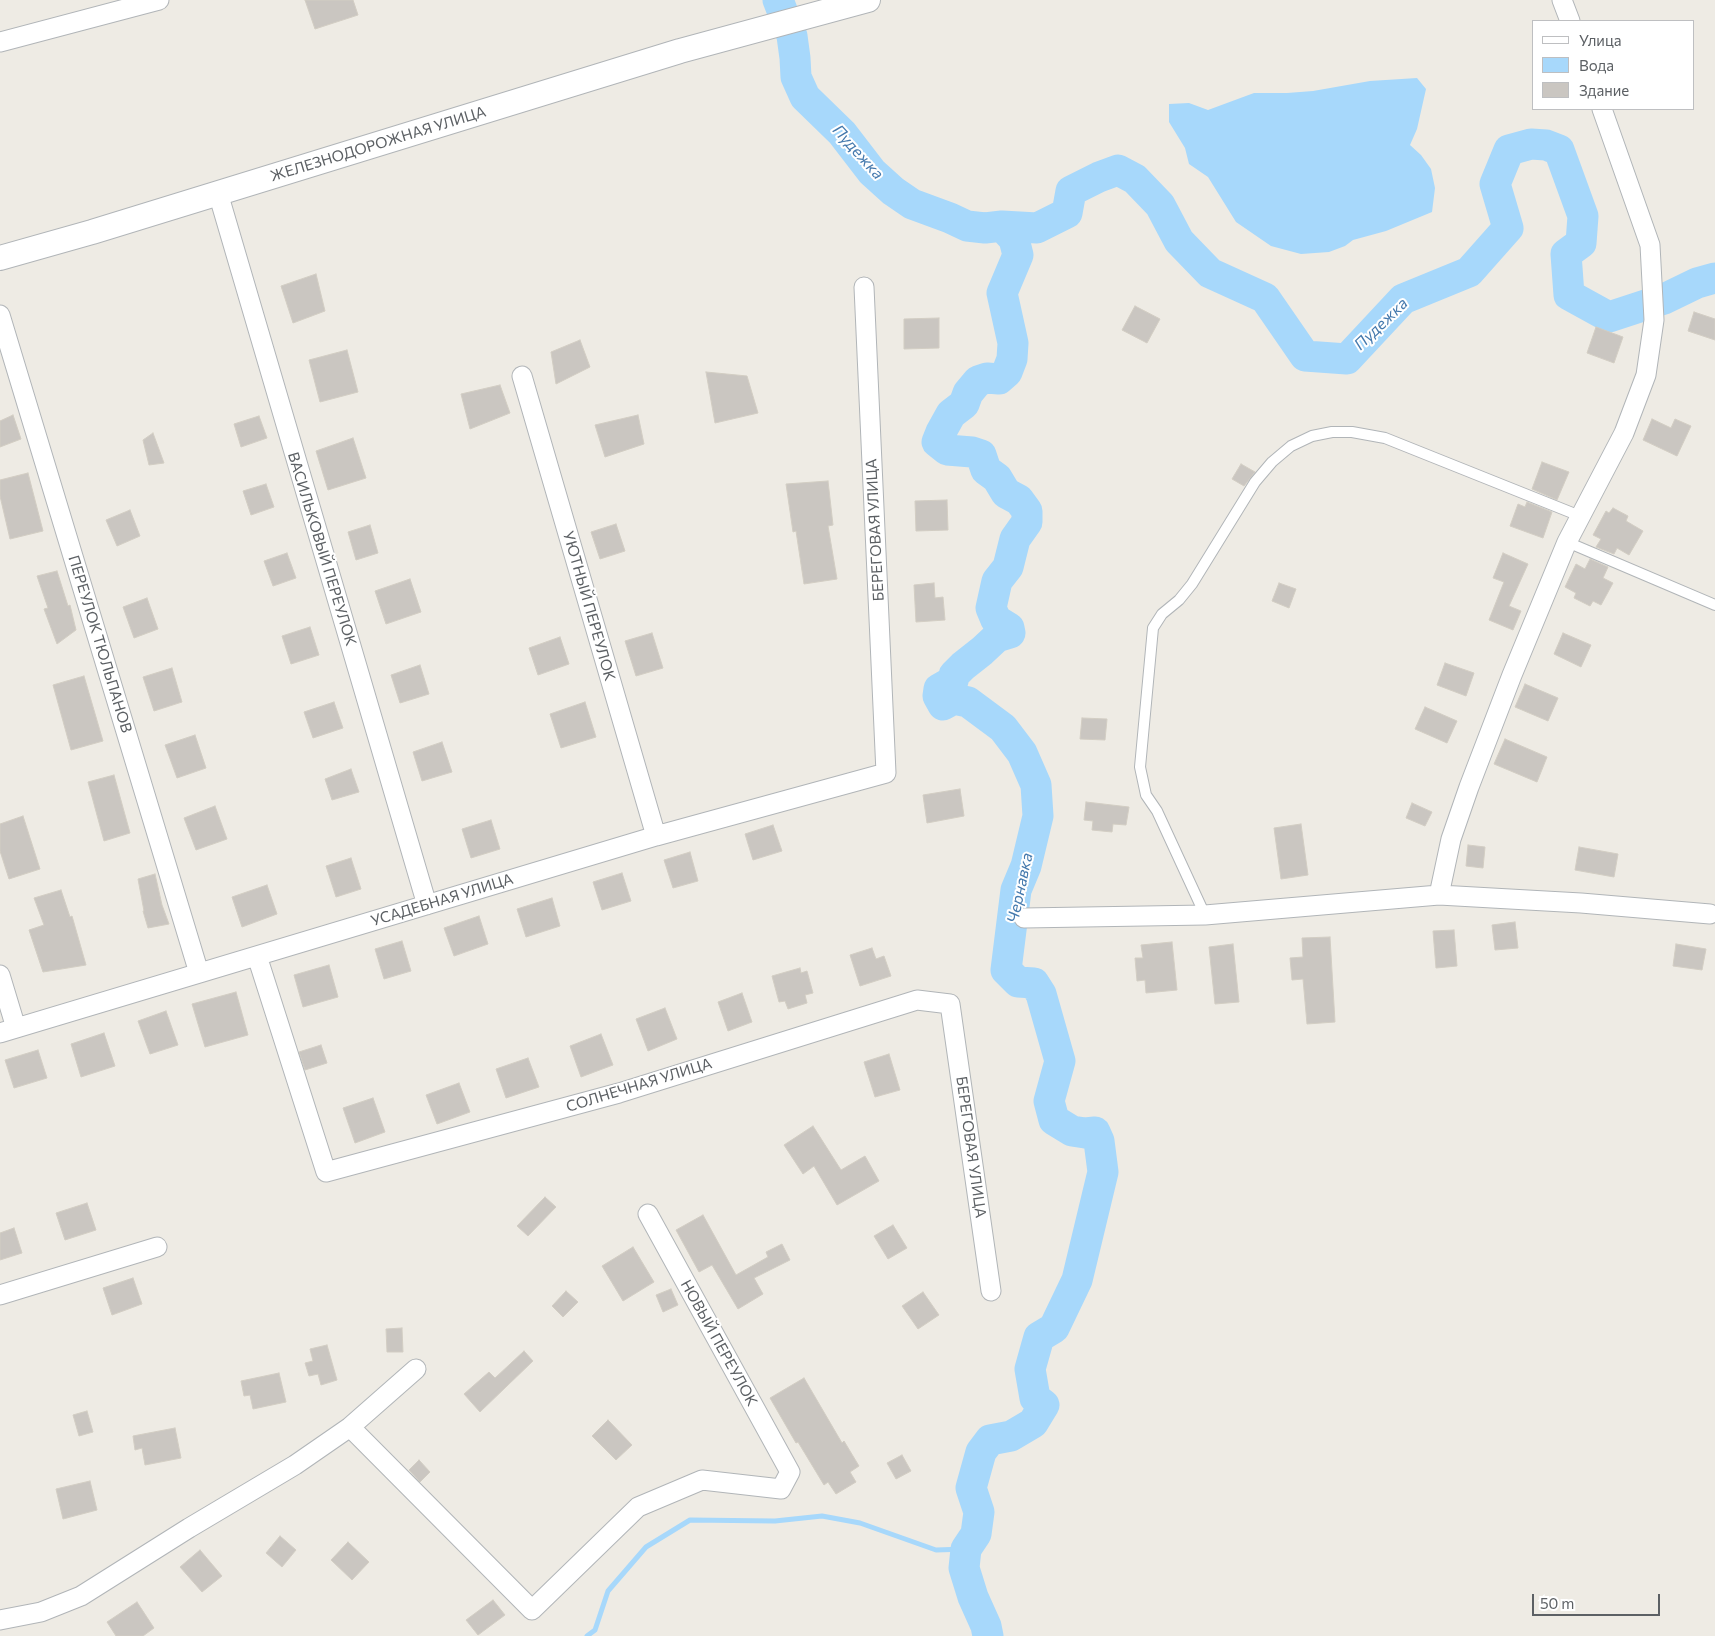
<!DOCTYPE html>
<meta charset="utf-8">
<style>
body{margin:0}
#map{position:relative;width:1715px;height:1636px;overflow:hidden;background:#eeebe4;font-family:Commissioner,sans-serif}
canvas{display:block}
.legend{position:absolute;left:1532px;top:20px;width:162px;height:90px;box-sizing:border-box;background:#fff;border:1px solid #bebfc1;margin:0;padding:6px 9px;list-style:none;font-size:15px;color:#5c6064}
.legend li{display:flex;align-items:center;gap:10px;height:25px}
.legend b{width:25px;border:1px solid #bebfc1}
.scale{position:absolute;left:1532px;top:1594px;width:128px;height:22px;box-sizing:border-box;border:2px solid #5c6064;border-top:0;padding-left:6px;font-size:15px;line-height:18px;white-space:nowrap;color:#5c6064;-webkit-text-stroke:4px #fff;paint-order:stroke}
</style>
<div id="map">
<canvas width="1715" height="1636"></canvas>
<ul class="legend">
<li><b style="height:6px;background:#fff"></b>Улица</li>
<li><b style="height:14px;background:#a7d8fb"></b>Вода</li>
<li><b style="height:14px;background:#cac6c1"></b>Здание</li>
</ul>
<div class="scale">50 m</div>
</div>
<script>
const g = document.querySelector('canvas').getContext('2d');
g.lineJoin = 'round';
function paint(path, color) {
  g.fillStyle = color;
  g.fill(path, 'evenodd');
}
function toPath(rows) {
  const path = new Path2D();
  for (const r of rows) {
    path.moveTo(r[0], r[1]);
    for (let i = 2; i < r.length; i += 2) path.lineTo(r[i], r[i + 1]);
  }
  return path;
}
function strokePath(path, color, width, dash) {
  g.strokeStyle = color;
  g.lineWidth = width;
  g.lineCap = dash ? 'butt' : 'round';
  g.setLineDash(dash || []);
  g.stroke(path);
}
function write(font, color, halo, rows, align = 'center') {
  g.font = font + ' Commissioner,sans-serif';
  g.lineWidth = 4;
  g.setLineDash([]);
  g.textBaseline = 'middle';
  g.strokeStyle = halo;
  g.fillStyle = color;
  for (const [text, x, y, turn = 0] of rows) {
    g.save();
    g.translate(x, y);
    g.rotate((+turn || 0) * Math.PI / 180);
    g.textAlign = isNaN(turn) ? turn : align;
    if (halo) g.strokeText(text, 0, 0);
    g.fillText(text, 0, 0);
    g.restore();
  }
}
paint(toPath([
 [1417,78,1426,89,1417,129,1410,145,1421,155,1431,169,1435,188,1432,212,1386,231,1353,240,1345,246,1329,252,1301,254,1271,246,1236,222,1208,177,1189,164,1185,148,1169,122,1169,104,1189,103,1208,110,1254,93,1287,93,1313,91,1370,81],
 [1059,1066,1063,1071,1065,1079,1063,1090,1052,1093,1050,1097,1046,1097,1042,1093,1042,1083,1039,1080,1041,1076],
 [1098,1206,1103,1209,1103,1218,1100,1226,1091,1229,1083,1225,1081,1220,1083,1212,1087,1207]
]), '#a7d8fb');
strokePath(toPath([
 [587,1636,595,1630,608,1591,646,1547,690,1520,775,1521,822,1516,860,1523,936,1550,966,1549]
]), '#a7d8fb', 5);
strokePath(toPath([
 [778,0,792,36,795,58,796,77,805,97,842,133,872,172,893,191,912,204,950,218,967,226,985,228,1002,226,1037,228,1067,213,1071,191,1099,177,1118,170,1135,179,1160,205,1179,241,1210,273,1265,298,1305,356,1347,359,1403,299,1469,272,1508,228,1495,184,1509,150,1531,144,1546,145,1559,150,1583,216,1581,243,1566,254,1569,295,1609,317,1664,299,1697,283,1715,278],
 [988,1636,986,1626,973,1597,964,1568,966,1549,976,1534,979,1512,971,1488,981,1452,990,1440,1011,1436,1033,1423,1044,1405,1035,1398,1030,1369,1039,1337,1054,1328,1077,1280,1103,1172,1099,1141,1095,1132,1085,1133,1072,1131,1054,1120,1049,1101,1060,1061,1041,994,1034,983,1018,982,1006,970,1016,890,1026,866,1038,816,1036,785,1022,753,1003,728,968,702,954,699,943,705,938,696,939,689,953,681,954,675,963,666,982,651,997,637,1010,633,1009,628,996,620,991,608,997,581,1008,567,1015,539,1027,522,1027,511,1019,500,1006,493,997,478,986,470,981,455,972,452,947,450,937,442,941,432,951,414,964,404,968,393,978,381,987,378,999,379,1007,372,1012,359,1013,343,1002,293,1018,255,1014,239,1002,226]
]), '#a7d8fb', 31);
const building = toPath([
 [305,0,353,0,358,15,315,29,305,0],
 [316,274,325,311,293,323,281,286,316,274],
 [1135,306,1160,319,1147,343,1122,330,1135,306],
 [1694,312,1715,319,1715,340,1688,331,1694,312],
 [939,318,939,348,904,349,904,319,939,318],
 [1596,327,1623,337,1614,363,1587,353,1596,327],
 [580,340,590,367,556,384,551,352,580,340],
 [347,350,358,392,320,402,309,360,347,350],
 [706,372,747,376,758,413,715,423,706,372],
 [500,385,510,413,470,429,461,394,500,385],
 [13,415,21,439,0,447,0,421,13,415],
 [638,415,644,444,605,457,595,425,638,415],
 [259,416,267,438,241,447,234,424,259,416],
 [1652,419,1671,428,1675,419,1691,426,1677,456,1643,440,1652,419],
 [153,433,164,463,149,465,143,440,153,433],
 [353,438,366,478,328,490,316,451,353,438],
 [1542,462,1569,472,1557,500,1532,489,1542,462],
 [1241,464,1255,472,1244,486,1232,479,1241,464],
 [28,473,43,531,10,539,0,496,0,480,28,473],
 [828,481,833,525,828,526,837,579,804,584,796,531,793,532,786,484,828,481],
 [266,484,274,507,251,515,243,491,266,484],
 [947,500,948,530,916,531,915,501,947,500],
 [1527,502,1552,512,1543,538,1510,526,1518,504,1525,507,1527,502],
 [1613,508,1628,516,1626,521,1643,531,1629,555,1617,548,1614,554,1596,547,1601,539,1593,535,1606,511,1609,513,1613,508],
 [130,510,140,536,117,546,106,520,130,510],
 [616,524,625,551,600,559,591,532,616,524],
 [370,525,378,553,356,560,348,532,370,525],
 [287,553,296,578,273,586,264,561,287,553],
 [1503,553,1528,564,1509,606,1521,611,1513,630,1489,620,1504,582,1493,578,1503,553],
 [1590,559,1608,567,1603,578,1613,583,1601,605,1593,601,1590,606,1574,598,1576,593,1565,587,1576,564,1585,569,1590,559],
 [57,571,68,606,70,605,76,630,57,644,44,609,48,608,37,576,57,571],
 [410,579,421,612,386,624,375,591,410,579],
 [934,583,935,598,943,597,945,620,916,622,914,585,934,583],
 [1279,583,1296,589,1289,608,1272,601,1279,583],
 [147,598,158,629,134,638,123,607,147,598],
 [310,627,319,655,291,664,282,636,310,627],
 [652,633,663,668,636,676,625,641,652,633],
 [1563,633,1591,645,1581,667,1554,654,1563,633],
 [560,637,569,664,538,675,529,648,560,637],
 [1445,663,1474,673,1466,696,1437,685,1445,663],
 [420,665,429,694,400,703,391,675,420,665],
 [172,668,182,702,154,711,143,677,172,668],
 [84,676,103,741,71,750,53,685,84,676],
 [1525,684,1558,698,1548,721,1515,707,1525,684],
 [334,702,343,728,313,738,304,712,334,702],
 [585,702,596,737,561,748,550,714,585,702],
 [1425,707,1457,721,1447,743,1415,729,1425,707],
 [1082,718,1107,719,1105,740,1080,739,1082,718],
 [195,735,206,768,177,778,165,745,195,735],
 [1505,739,1547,757,1537,782,1494,764,1505,739],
 [442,742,452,772,422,781,413,752,442,742],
 [351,769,359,792,332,800,325,779,351,769],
 [114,775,130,833,104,841,88,782,114,775],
 [960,789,964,816,927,823,923,795,960,789],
 [1086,802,1129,807,1126,825,1113,824,1112,832,1092,830,1093,821,1084,820,1086,802],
 [1412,803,1432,812,1425,826,1406,818,1412,803],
 [215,806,227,839,196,850,184,818,215,806],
 [23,816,40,869,9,879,0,851,0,824,23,816],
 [491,820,500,849,471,858,462,829,491,820],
 [1301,824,1308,875,1281,879,1274,828,1301,824],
 [773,825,782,851,753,860,745,834,773,825],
 [1468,845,1485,847,1483,868,1466,866,1468,845],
 [1579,847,1618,854,1614,877,1575,870,1579,847],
 [690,852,698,881,673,888,664,860,690,852],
 [351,858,361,889,336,897,326,866,351,858],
 [622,873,631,901,602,910,593,882,622,873],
 [155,874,162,905,169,924,148,928,143,911,144,911,138,879,155,874],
 [267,885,277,914,242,927,232,897,267,885],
 [61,890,70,917,72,916,86,965,43,972,29,930,44,925,34,898,61,890],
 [552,898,560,926,526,937,517,909,552,898],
 [479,916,488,944,454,956,444,928,479,916],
 [1515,922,1518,948,1495,950,1492,925,1515,922],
 [1454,930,1457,966,1436,968,1433,931,1454,930],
 [1330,937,1335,1022,1307,1024,1303,979,1292,980,1290,958,1303,957,1302,938,1330,937],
 [402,941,411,971,384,979,375,949,402,941],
 [1172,942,1177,990,1146,993,1145,980,1137,981,1135,958,1143,958,1141,945,1172,942],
 [1233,944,1239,1002,1215,1004,1209,947,1233,944],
 [1676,944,1706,949,1702,970,1673,966,1676,944],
 [872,948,876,959,884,956,891,976,860,986,850,955,872,948],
 [329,965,338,997,303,1007,294,975,329,965],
 [800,968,801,973,807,971,813,993,805,995,807,1003,788,1009,785,1001,779,1002,772,976,800,968],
 [236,992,248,1035,205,1047,192,1004,236,992],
 [742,993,752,1022,728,1031,718,1002,742,993],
 [665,1008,677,1039,648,1051,636,1019,665,1008],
 [166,1011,178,1045,150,1054,138,1021,166,1011],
 [104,1033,115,1066,81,1077,71,1044,104,1033],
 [601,1034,613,1065,581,1077,570,1046,601,1034],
 [321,1045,327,1063,305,1070,299,1052,321,1045],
 [38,1050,47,1078,14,1088,5,1060,38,1050],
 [889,1054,900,1090,875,1097,864,1062,889,1054],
 [528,1058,539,1087,506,1098,496,1069,528,1058],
 [459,1083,470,1112,437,1124,426,1095,459,1083],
 [373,1098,385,1132,355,1143,343,1108,373,1098],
 [813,1126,841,1170,865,1156,879,1181,837,1205,814,1166,803,1174,784,1145,813,1126],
 [545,1197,556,1207,528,1236,517,1226,545,1197],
 [87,1203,96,1230,65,1240,56,1213,87,1203],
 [703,1215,736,1275,768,1257,766,1252,782,1244,790,1260,754,1278,763,1294,738,1309,712,1265,699,1272,676,1230,703,1215],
 [893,1225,907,1248,888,1259,874,1236,893,1225],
 [14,1228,22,1253,0,1260,0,1233,14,1228],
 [633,1247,654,1282,623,1301,602,1266,633,1247],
 [133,1278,142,1304,112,1315,103,1288,133,1278],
 [671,1289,678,1305,663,1312,656,1295,671,1289],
 [566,1291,578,1302,563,1317,552,1306,566,1291],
 [923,1292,939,1315,918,1329,902,1306,923,1292],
 [402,1328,403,1352,387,1352,386,1329,402,1328],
 [327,1345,337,1380,321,1385,318,1374,309,1376,305,1363,313,1361,310,1349,327,1345],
 [524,1351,533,1361,480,1412,464,1394,489,1372,495,1378,524,1351],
 [279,1373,286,1402,253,1409,250,1395,244,1396,241,1381,279,1373],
 [804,1378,842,1443,844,1441,859,1466,850,1472,856,1482,836,1494,828,1482,824,1485,798,1442,796,1443,770,1398,804,1378],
 [87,1411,93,1432,79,1436,73,1415,87,1411],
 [608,1420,632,1445,616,1460,592,1436,608,1420],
 [175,1428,181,1458,145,1465,142,1448,135,1450,133,1436,175,1428],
 [902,1455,911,1471,896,1479,887,1463,902,1455],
 [419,1460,430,1472,420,1482,409,1470,419,1460],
 [90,1481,97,1510,63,1519,56,1489,90,1481],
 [280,1536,296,1550,282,1567,266,1553,280,1536],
 [348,1542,369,1562,352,1580,331,1560,348,1542],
 [200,1550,222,1576,202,1592,180,1567,200,1550],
 [493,1600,505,1615,478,1635,466,1620,493,1600],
 [137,1602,154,1628,143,1636,116,1636,107,1622,137,1602]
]);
paint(building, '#cac6c1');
strokePath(building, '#d2cdc3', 1);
const service = toPath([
 [1567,542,1715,605],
 [1205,915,1157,811,1146,795,1140,767,1153,628,1162,614,1179,600,1192,584,1255,482,1272,462,1291,446,1312,436,1332,432,1352,432,1385,438,1580,516]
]);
const minor = toPath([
 [1562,0,1570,21],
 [0,42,159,0],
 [218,193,427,905],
 [0,315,199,973],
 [522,376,656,836],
 [1439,895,1451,839,1469,787,1512,675,1567,542,1624,433,1646,375,1654,320,1650,245,1602,109],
 [1024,918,1205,915,1439,895,1581,903,1710,914],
 [257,956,326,1172,619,1093,917,1000,950,1004,991,1291],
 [0,975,16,1028],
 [0,1033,656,836,886,773,864,287],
 [0,1295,157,1247],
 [350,1427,532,1610,638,1507,702,1480,781,1489,790,1472,648,1214],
 [0,1620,41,1612,81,1596,189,1528,295,1465,350,1427,416,1369]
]);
const tertiary = toPath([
 [0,258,92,232,680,51,868,0]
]);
strokePath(service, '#b1b5b8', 12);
strokePath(minor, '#b1b5b8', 21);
strokePath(tertiary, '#b1b5b8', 26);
strokePath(service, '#fff', 10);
strokePath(minor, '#fff', 19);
strokePath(tertiary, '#fff', 24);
write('15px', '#5c6064', '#fff', [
 ["ЖЕЛЕЗНОДОРОЖНАЯ УЛИЦА",378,144,-17],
 ["БЕРЕГОВАЯ УЛИЦА",875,530,-93],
 ["ВАСИЛЬКОВЫЙ ПЕРЕУЛОК",322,549,73],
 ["УЮТНЫЙ ПЕРЕУЛОК",589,606,74],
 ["ПЕРЕУЛОК ТЮЛЬПАНОВ",100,644,73],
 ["УСАДЕБНАЯ УЛИЦА",442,900,-17],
 ["СОЛНЕЧНАЯ УЛИЦА",639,1085,-17],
 ["БЕРЕГОВАЯ УЛИЦА",971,1147,82],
 ["НОВЫЙ ПЕРЕУЛОК",719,1343,61]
]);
write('italic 16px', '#4479ad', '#fff', [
 ["Пудежка",858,152,48],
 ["Пудежка",1381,324,-44],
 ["Чернавка",1020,888,-78]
]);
</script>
